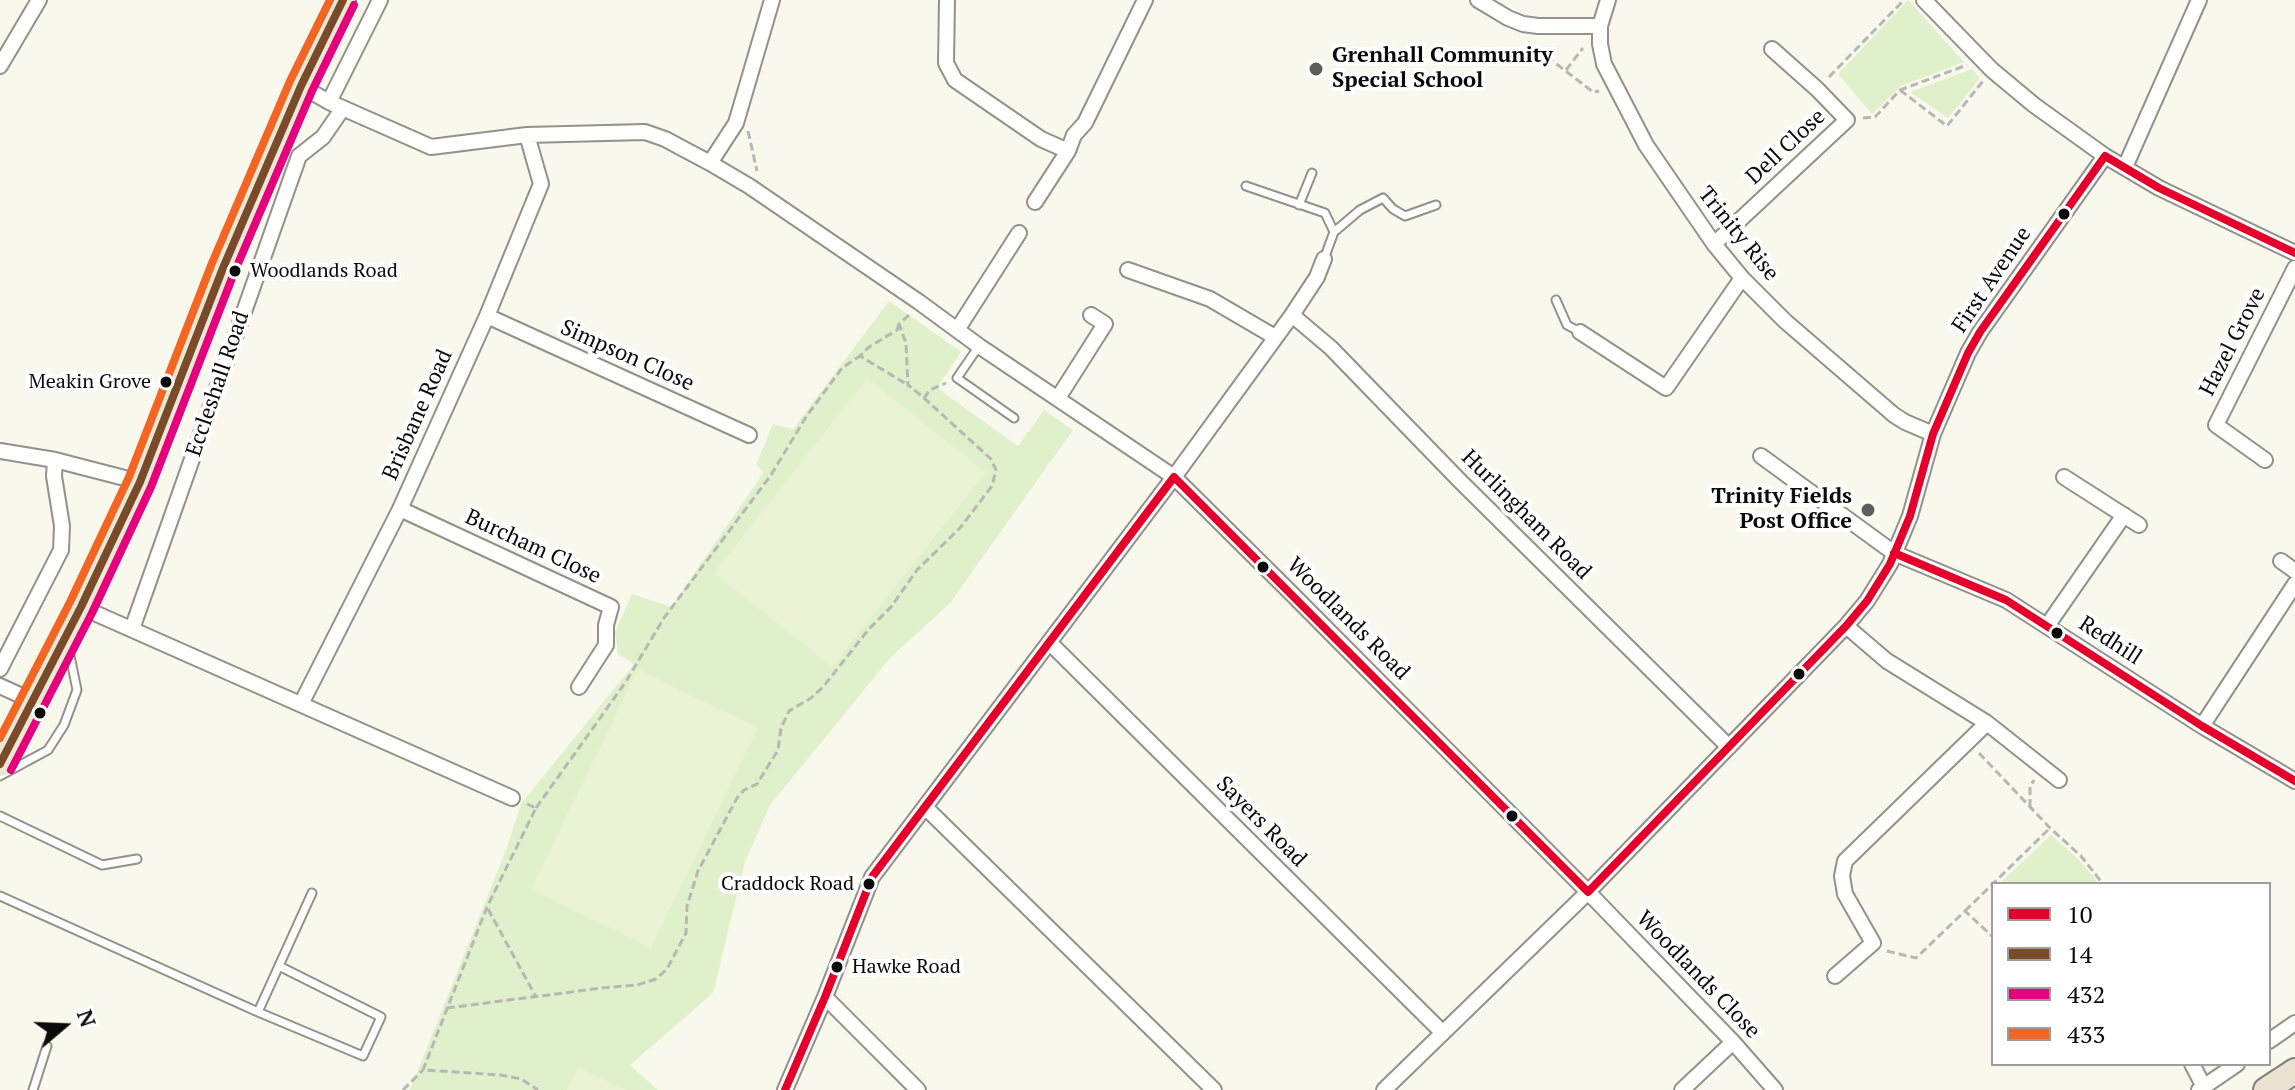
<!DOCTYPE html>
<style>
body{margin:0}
#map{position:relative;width:2295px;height:1090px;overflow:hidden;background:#f9f8ec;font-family:"PT Serif",serif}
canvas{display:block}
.legend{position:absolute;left:1991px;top:882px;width:280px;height:184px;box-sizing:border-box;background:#fff;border:2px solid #9d9d9d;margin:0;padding:10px 14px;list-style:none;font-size:24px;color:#0a0a0a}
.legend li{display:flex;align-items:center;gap:16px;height:40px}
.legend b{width:40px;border:2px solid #9d9d9d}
.north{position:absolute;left:24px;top:986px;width:80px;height:80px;-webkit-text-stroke:6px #fff;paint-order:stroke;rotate:71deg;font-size:22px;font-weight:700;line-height:32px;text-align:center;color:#0a0a0a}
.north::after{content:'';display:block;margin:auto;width:28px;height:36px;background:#0a0a0a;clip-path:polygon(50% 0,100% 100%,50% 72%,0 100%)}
</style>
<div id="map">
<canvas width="2295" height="1090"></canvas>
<ul class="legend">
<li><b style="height:10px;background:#e4002b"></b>10</li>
<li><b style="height:10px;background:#7a4b2a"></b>14</li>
<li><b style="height:10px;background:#e5007d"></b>432</li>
<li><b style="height:10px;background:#f26522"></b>433</li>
</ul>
<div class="north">N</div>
</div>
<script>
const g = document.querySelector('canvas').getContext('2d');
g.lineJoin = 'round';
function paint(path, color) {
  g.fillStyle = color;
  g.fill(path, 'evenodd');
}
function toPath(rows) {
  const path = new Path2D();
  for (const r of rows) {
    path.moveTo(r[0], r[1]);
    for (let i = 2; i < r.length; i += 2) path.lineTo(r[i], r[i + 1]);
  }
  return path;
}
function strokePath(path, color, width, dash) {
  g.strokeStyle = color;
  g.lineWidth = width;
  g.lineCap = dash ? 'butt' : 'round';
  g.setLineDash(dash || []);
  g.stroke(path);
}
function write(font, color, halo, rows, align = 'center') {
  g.font = font + ' "PT Serif",serif';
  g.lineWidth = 8;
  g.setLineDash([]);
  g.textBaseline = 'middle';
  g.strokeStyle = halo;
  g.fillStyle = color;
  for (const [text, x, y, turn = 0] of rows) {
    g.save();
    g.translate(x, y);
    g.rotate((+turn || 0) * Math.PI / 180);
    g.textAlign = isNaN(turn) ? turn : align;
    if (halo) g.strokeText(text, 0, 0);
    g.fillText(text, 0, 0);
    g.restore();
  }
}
paint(toPath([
 [1908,0,1964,62,1901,86,1872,114,1838,74],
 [1972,69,1980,78,1948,118,1910,92],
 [889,301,961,352,937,388,1018,446,1044,410,1073,430,950,603,891,657,770,805,745,862,713,993,630,1065,658,1090,410,1090,506,850,521,804,634,664,618,654,615,632,632,594,671,607,764,472,756,465,773,424,793,429],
 [2051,835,2078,859,2097,881,2093,884,1999,884]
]), '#dff0ca');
paint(toPath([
 [867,378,986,472,832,667,714,573],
 [638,669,758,728,651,948,531,889],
 [578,1067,626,1090,567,1090]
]), '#eaf4d4');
const service = toPath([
 [1246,186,1325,213,1334,232,1324,259],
 [1299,205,1312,173],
 [1334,232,1360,210,1383,198,1393,209,1405,216,1436,205],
 [1556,300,1567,325,1580,332],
 [979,346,957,378,1014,418],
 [0,776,48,750,64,725,77,690,68,646],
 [0,816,102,865,137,859],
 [0,896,258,1012,312,893],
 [258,1012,363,1056,381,1017,279,966],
 [33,1090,47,1046]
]);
const minor = toPath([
 [947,0,946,63,955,80,1041,139,1068,151,1074,135,1085,123,1145,0],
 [1478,0,1508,18,1523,24,1538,26,1600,26],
 [1608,0,1600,26,1600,44,1604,64,1646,145,1714,244,1742,278,1785,321,1894,415,1905,422,1933,434],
 [1924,0,1992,70,2034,105,2105,156,2159,188,2295,253],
 [0,66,39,0],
 [301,86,329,102,431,147,527,135,645,132,665,139,710,163,749,186,919,302,979,346,1174,477,1289,591,1588,892,1733,1042,1775,1090],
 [329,102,380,0],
 [710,163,736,123,772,0],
 [2125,167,2199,0],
 [1035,202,1068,151],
 [1714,244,1847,120,1817,89,1772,49],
 [1128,270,1210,299,1275,337],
 [1292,315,1331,348,1460,481,1729,747],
 [487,316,749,435],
 [957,330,1019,233],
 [1580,332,1666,388,1742,278],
 [1058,398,1105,324,1091,315],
 [0,451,55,460,140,482],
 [1761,456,1894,553,2006,600,2202,726,2295,781],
 [2265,460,2216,425,2295,268],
 [2064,477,2139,525],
 [400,509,611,607,606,625,606,645,579,687],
 [2281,561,2295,571],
 [81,607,512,798],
 [1846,626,1887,661,1987,723,2059,780],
 [2047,626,2124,515],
 [132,629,299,156,323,137,343,108],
 [1049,642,1443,1033],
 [0,669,61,550,62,526,54,476,55,460],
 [0,686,33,701],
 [301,704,400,509,487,316,541,184,527,135],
 [2202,726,2295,584],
 [925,807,1214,1090],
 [1835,976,1873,943,1845,894,1842,876,1845,861,1987,723],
 [825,997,918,1090],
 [2269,1041,2295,1023],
 [2192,1064,2204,1087],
 [785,1090,825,997,872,877,1174,477,1292,315,1317,277,1324,259],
 [1384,1090,1588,892,1846,626,1867,601,1890,564,1910,516,1933,434,1968,353,1980,332,2105,156],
 [1682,1090,1733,1042],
 [2199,1090,2237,1064]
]);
const primary = toPath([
 [0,764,81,607,140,482,223,268,301,86,343,0]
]);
const trunk = toPath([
 [2266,1090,2295,1071]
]);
strokePath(service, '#92918c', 11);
strokePath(minor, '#92918c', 18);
strokePath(primary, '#7f7e79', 28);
strokePath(trunk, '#7f7e79', 28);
strokePath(toPath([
 [1528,42,1593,92,1599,91],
 [1566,70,1583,48],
 [1829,77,1904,0],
 [1900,90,1947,126,1983,81],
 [1863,118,1875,117,1900,90,1967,65],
 [748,131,757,171],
 [909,315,899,324,906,343,908,385,924,398,930,390,946,383],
 [899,324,897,330,869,347,860,356,908,385],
 [1979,753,2050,828,2081,856,2103,884],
 [527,804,536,808,487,907,423,1070,501,1075,521,1079,538,1090],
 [2030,807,2030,787,2034,780],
 [536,808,625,683,664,618,771,475,806,417,842,368,860,356],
 [488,909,536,997],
 [1965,911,2050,828],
 [1887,951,1916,958,1965,911,1993,937],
 [447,1008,602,988,637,985,656,979,667,969,686,933,687,906,698,871,737,798,744,790,757,784,778,750,781,728,789,711,811,698,823,687,869,629,891,607,917,570,960,528,992,486,996,470,991,459,924,398],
 [403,1090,423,1070]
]), '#b7b7b5', 3, [8, 4]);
strokePath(service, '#fefefc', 7);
strokePath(minor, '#fefefc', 14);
strokePath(primary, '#ebe8d5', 24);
strokePath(trunk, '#eae3d4', 24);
strokePath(toPath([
 [1894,553,2006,600,2202,726,2295,781],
 [785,1090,825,997,872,877,1174,477,1588,892,1846,626,1867,601,1890,564,1910,516,1933,434,1968,353,1980,332,2105,156,2159,188,2295,253]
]), '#e4002b', 8);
strokePath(toPath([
 [0,764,81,607,140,482,223,268,301,86,343,0]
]), '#7a4b2a', 8);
strokePath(toPath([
 [11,770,92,613,151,487,234,273,312,91,354,5]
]), '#e5007d', 8);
strokePath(toPath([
 [0,738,70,602,129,477,212,263,290,81,330,0]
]), '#f26522', 8);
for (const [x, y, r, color] of [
 [1316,69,8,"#5e5d59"],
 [2064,214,7,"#0a0a0a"],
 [235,271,7,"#0a0a0a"],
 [166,382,7,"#0a0a0a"],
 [1868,510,8,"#5e5d59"],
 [1263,567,7,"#0a0a0a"],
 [2057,633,7,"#0a0a0a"],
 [1799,674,7,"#0a0a0a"],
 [40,713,7,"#0a0a0a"],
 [1512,816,7,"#0a0a0a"],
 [869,884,7,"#0a0a0a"],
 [837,967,7,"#0a0a0a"]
]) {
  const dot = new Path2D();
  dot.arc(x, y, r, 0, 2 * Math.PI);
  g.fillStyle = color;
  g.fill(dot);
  strokePath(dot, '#fff', 3);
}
write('20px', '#0a0a0a', '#fff', [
 ["Woodlands Road",250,271],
 ["Meakin Grove",151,382,"right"],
 ["Craddock Road",854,884,"right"],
 ["Hawke Road",852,967]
], 'left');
write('bold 22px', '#0a0a0a', '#fff', [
 ["Grenhall Community",1332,56],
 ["Special School",1332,81],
 ["Trinity Fields",1852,497,"right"],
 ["Post Office",1852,522,"right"]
], 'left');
write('22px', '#0a0a0a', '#fff', [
 ["Dell Close",1786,147,-43],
 ["Trinity Rise",1738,234,51],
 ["First Avenue",1992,280,-56],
 ["Hazel Grove",2233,342,-63],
 ["Simpson Close",627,356,24],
 ["Eccleshall Road",218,384,-71],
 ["Brisbane Road",418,415,-66],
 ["Hurlingham Road",1526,515,45],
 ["Burcham Close",533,547,25],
 ["Woodlands Road",1348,619,45],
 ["Redhill",2110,641,33],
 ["Sayers Road",1261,822,45],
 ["Woodlands Close",1698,975,46]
]);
</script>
